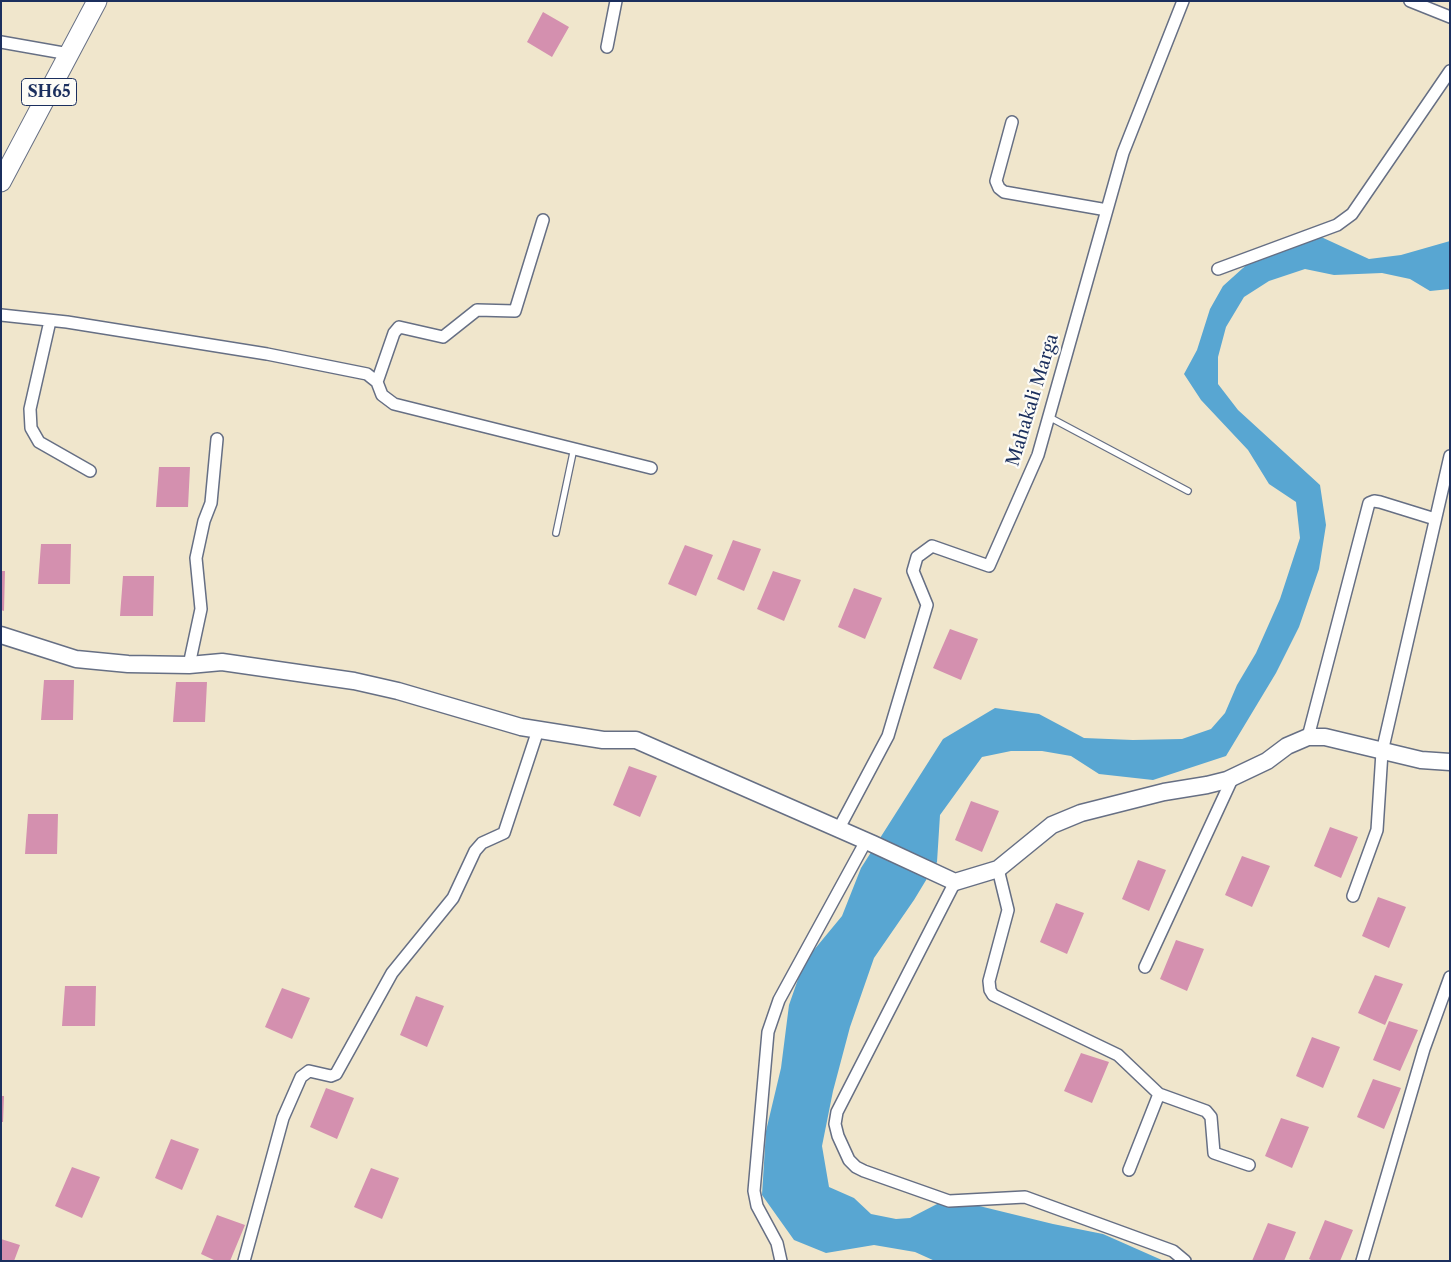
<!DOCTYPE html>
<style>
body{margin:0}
#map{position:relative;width:1451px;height:1262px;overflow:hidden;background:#f0e6cc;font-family:"Libre Caslon Text",serif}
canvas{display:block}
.frame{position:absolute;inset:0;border:2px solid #1b2f5e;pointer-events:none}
</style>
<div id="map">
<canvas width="1451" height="1262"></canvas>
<div class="frame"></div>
</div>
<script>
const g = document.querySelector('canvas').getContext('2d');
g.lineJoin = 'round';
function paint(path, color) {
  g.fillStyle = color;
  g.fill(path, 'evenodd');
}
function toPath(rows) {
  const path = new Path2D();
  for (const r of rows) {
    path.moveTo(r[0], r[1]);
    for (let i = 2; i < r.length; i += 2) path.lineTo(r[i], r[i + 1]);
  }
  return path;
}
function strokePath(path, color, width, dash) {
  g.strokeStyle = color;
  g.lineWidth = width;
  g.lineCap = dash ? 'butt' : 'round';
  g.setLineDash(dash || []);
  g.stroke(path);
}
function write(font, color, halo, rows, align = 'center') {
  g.font = font + ' "Libre Caslon Text",serif';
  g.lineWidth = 4.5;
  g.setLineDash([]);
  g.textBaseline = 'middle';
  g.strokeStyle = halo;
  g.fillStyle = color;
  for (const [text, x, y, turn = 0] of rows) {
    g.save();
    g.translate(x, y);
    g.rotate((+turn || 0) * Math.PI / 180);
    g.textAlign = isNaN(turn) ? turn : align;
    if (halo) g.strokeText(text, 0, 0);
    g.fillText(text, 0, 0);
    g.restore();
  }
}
paint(toPath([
 [1319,236,1369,259,1401,255,1450,241,1450,289,1430,291,1410,279,1382,273,1334,275,1305,269,1269,281,1244,297,1226,327,1218,357,1218,384,1238,410,1320,485,1326,525,1319,569,1299,627,1276,673,1226,756,1153,780,1099,774,1071,756,1042,751,1011,751,982,757,940,815,937,862,914,900,874,958,850,1027,833,1091,822,1146,829,1187,854,1198,871,1214,896,1219,910,1218,939,1203,971,1204,1053,1224,1103,1234,1164,1261,935,1261,915,1252,874,1245,826,1253,794,1240,762,1195,766,1131,781,1068,789,1005,804,962,842,916,861,868,943,739,995,708,1039,714,1084,738,1133,740,1182,739,1211,729,1225,713,1237,685,1256,653,1280,599,1300,538,1296,502,1269,484,1248,450,1201,400,1184,374,1197,350,1210,309,1223,286,1253,259]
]), '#58a6d2');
paint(toPath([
 [543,12,569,27,552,57,527,42],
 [159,467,190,467,188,507,156,507],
 [733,540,761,549,744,591,717,579],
 [41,544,71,544,70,584,38,584],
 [685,545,713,555,696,596,668,584],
 [1,571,5,571,4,611,1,610],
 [773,571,801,580,784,621,757,609],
 [123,576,154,576,153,616,120,616],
 [854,588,882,598,865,639,838,627],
 [950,629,978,639,961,680,933,668],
 [44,680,74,680,73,720,41,720],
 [176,682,207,682,205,722,173,722],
 [629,766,657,776,640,817,613,805],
 [971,801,999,811,982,852,955,840],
 [28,814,58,814,57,854,25,854],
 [1330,827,1358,837,1341,878,1314,866],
 [1242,856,1270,866,1252,907,1225,895],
 [1138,860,1166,870,1149,911,1122,899],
 [1378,897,1406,907,1389,948,1362,936],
 [1056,903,1084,913,1067,954,1040,942],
 [1176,940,1204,949,1187,991,1160,979],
 [1375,975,1403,984,1385,1025,1358,1013],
 [65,986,96,986,95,1026,62,1026],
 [282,988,310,998,292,1039,265,1027],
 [416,996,444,1006,427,1047,400,1035],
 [1389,1021,1418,1030,1400,1071,1373,1060],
 [1312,1037,1340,1047,1323,1088,1296,1076],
 [1081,1053,1109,1062,1092,1103,1064,1091],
 [1373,1079,1401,1088,1384,1129,1357,1117],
 [326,1088,354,1098,337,1139,310,1127],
 [1,1096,4,1096,3,1122,1,1122],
 [1281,1118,1309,1127,1292,1168,1265,1156],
 [171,1139,199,1149,182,1190,155,1178],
 [72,1167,100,1177,82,1218,55,1206],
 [371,1168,399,1178,382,1219,354,1207],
 [217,1215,245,1225,230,1261,216,1261,201,1254],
 [1325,1220,1353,1230,1340,1261,1313,1261,1309,1259],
 [1268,1223,1296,1232,1284,1261,1252,1261],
 [1,1239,20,1245,14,1261,1,1261]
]), '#d490af');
const service = toPath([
 [1049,417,1188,491],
 [556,533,574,448]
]);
const minor = toPath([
 [1410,1,1450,17],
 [1,42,69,54],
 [607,47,616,1],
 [1012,122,996,181,999,188,1004,192,1107,210],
 [1218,269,1337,225,1352,214,1450,71],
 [1,315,67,322,267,354,367,374,377,382,382,395,394,404,651,468],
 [50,321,30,409,31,428,39,442,90,471],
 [377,382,394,333,399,327,443,337,477,310,515,311,543,220],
 [189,665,201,609,196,558,204,521,211,503,217,439],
 [1308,737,1369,503,1374,501,1380,502,1435,519],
 [838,830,888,736,927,605,913,571,917,557,932,546,989,566,1038,455,1123,153,1183,1],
 [998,869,1008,910,989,981,990,990,993,995,1118,1055,1159,1094,1206,1111,1211,1117,1214,1153,1249,1165],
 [955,882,837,1112,835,1124,838,1136,849,1160,856,1167,864,1171,949,1201,1025,1197,1173,1251,1185,1261],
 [1353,896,1377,830,1382,752,1450,456],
 [1145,967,1233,777],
 [1129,1170,1159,1094],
 [244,1261,283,1118,301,1077,309,1071,331,1076,336,1074,392,973,453,898,475,851,482,843,504,833,538,730],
 [781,1261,777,1243,757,1206,754,1191,768,1032,779,1000,866,841],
 [1362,1261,1424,1049,1450,977]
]);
const secondary = toPath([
 [1,635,76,659,128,664,189,665,222,662,354,681,398,691,521,727,603,740,636,740,873,844,955,882,998,869,1052,825,1081,813,1164,792,1207,785,1227,780,1267,761,1287,746,1308,737,1325,737,1421,760,1450,762]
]);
const primary = toPath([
 [1,182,97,1]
]);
strokePath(service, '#666f84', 8);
strokePath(minor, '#666f84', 14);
strokePath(secondary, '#666f84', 19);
strokePath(primary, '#666f84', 21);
strokePath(service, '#fff', 5.5);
strokePath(minor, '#fff', 11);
strokePath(secondary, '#fff', 16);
strokePath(primary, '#fff', 19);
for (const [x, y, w] of [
 [49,92,55]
]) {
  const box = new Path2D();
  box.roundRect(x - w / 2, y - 13.5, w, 27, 4);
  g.fillStyle = '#fdfcf7';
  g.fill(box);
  strokePath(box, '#1b2f5e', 1);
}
write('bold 16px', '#1b2f5e', null, [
 ["SH65",49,92]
]);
write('18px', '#1b2f5e', '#fdfcf7', [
 ["Mahakali Marga",1033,400,-73]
]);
</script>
